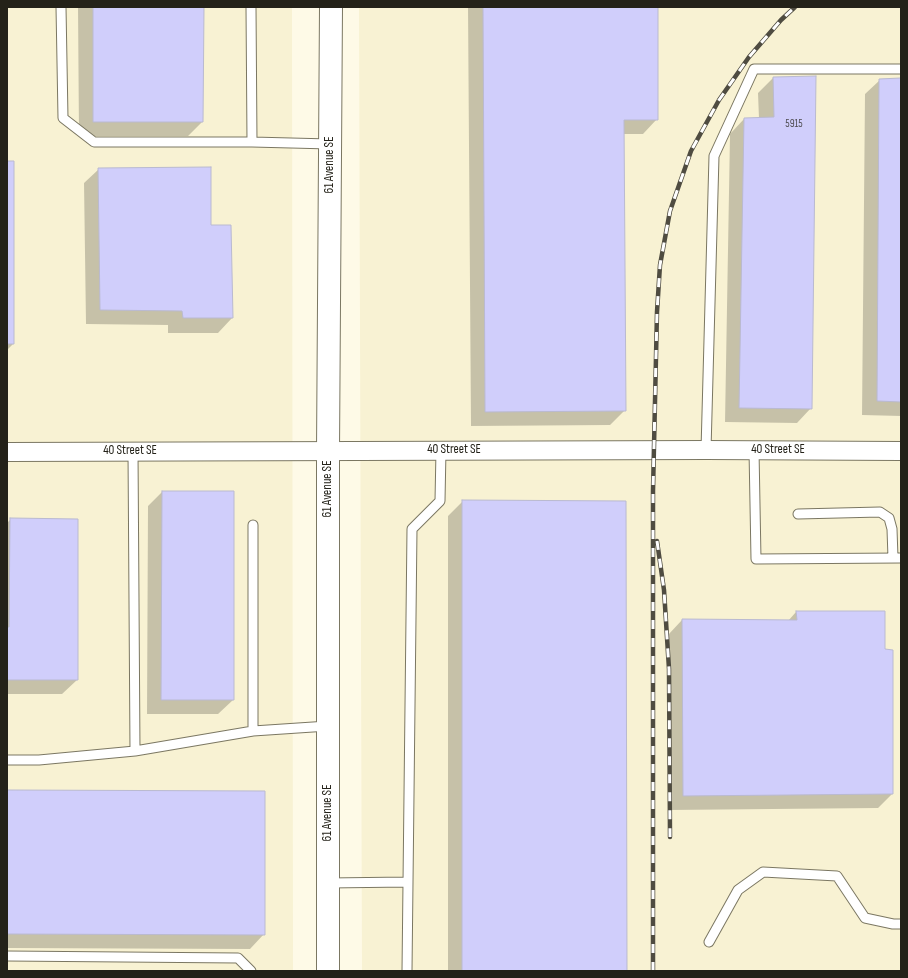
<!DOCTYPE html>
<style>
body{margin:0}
#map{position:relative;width:908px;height:978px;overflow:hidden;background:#fefae7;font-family:"Sofia Sans Condensed",sans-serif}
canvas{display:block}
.frame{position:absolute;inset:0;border:8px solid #242219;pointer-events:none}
</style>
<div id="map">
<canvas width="908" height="978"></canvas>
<div class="frame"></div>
</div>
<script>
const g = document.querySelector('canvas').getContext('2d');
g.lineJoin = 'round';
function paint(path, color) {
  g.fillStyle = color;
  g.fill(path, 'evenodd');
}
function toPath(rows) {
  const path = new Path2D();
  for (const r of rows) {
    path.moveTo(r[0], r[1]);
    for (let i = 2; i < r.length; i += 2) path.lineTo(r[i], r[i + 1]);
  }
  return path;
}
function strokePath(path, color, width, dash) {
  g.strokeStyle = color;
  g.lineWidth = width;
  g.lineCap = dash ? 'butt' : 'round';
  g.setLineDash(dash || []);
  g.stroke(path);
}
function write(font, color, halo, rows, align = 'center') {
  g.font = font + ' "Sofia Sans Condensed",sans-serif';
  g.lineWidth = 3;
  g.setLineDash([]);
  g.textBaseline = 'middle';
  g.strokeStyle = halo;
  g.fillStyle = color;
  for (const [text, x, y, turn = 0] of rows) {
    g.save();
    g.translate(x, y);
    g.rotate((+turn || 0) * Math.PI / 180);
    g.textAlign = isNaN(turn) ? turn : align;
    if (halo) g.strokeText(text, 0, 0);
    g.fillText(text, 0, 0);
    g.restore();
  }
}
paint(toPath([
 [7,7,292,7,293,971,7,971],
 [359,7,901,7,901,971,362,971]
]), '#f8f2d3');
paint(toPath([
 [78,7,203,7,202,122,188,136,79,136],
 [468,7,657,7,657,119,643,134,623,134,625,410,610,425,471,426],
 [815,77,811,408,797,423,725,422,730,134,744,119,759,119,758,93,773,78],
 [901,79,901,416,862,415,865,94,880,80],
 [7,162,13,344,7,350],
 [99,169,210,226,230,226,232,318,218,333,168,333,168,325,86,324,84,183],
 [162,492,233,700,218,714,147,714,148,506],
 [463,501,626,971,448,971,448,516],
 [11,519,77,680,62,694,7,694,7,523],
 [796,612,884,649,892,794,878,808,669,810,668,635,682,620,788,621],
 [7,791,264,934,250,949,7,948]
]), '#0003');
const building = toPath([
 [93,7,204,7,203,122,93,122,93,7],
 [483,7,658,7,658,120,624,120,626,411,485,412,483,7],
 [816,76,812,409,739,408,744,118,774,117,773,77,816,76],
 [901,78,901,402,877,401,879,79,901,78],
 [7,161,14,161,14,344,7,344,7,161],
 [211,167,211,225,231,225,233,318,183,318,182,311,100,310,98,168,211,167],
 [162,491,234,491,234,700,161,700,162,491],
 [462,500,626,501,627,971,462,971,462,500],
 [10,518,78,519,78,680,7,680,7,627,9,627,10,518],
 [796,611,885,611,885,649,893,650,893,794,683,796,682,619,797,620,796,611],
 [7,790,265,791,265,935,7,934,7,790]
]);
paint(building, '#d0cefb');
strokePath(building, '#babad0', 1);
const lane = toPath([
 [61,7,63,118,94,142,252,142],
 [251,7,252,142,330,144],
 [706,450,714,156,754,69,901,69],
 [754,450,756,559,901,558],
 [133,451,135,751],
 [798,514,880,512,889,518,892,529,893,558],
 [253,731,253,525],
 [7,760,39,760,135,751,253,731,328,726],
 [328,883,407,882],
 [709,942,738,890,763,872,837,876,865,918,893,924,901,924],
 [7,956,238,958,251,971],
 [407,971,412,529,440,501,441,450]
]);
const street = toPath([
 [7,452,706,450,901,451]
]);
const secondary = toPath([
 [328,971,328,450,331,7]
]);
strokePath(lane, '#7b7762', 11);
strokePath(street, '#7b7762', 20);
strokePath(secondary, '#7b7762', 24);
strokePath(lane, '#fff', 9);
strokePath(street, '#fff', 18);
strokePath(secondary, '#fff', 22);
const rail = toPath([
 [657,541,664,590,669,669,670,837],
 [653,971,653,491,657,312,660,265,670,211,691,151,719,100,749,57,781,20,795,7]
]);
strokePath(rail, '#4f4c41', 4.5);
strokePath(rail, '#fff', 3, [9]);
write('11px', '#4f4d52', null, [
 ["5915",794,124]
]);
write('13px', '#242219', '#fff', [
 ["61 Avenue SE",330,165,-90],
 ["40 Street SE",454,450],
 ["40 Street SE",778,450],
 ["40 Street SE",130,451],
 ["61 Avenue SE",328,489,-90],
 ["61 Avenue SE",328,813,-90]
]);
</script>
